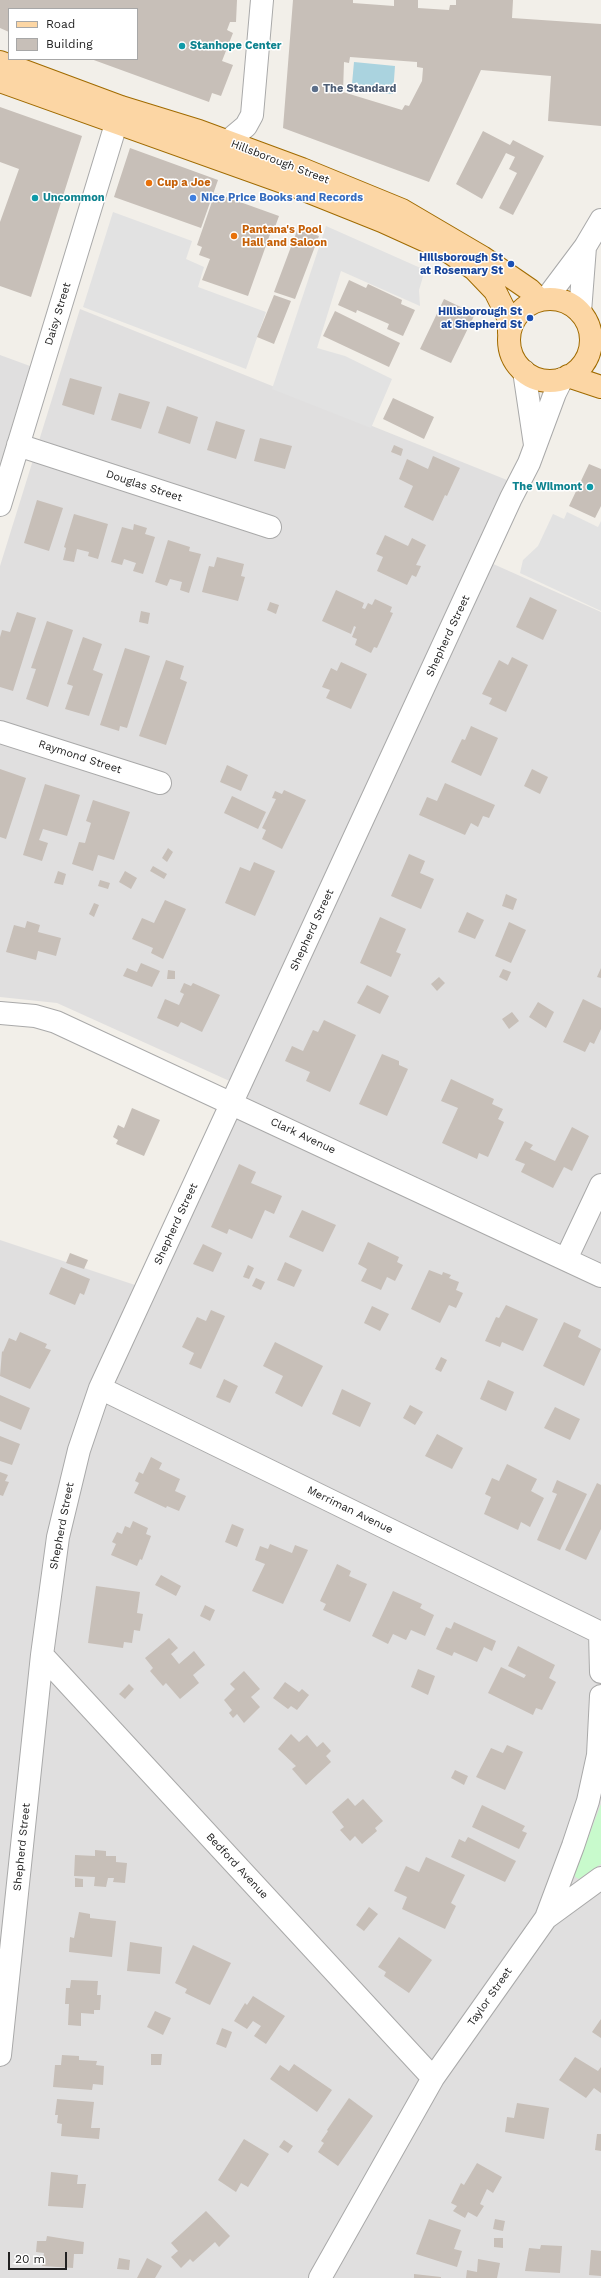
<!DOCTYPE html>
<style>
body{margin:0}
#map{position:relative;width:601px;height:2278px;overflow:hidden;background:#f2efe9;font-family:"Work Sans",sans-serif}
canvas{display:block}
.legend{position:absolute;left:8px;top:8px;width:130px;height:52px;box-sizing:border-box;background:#fff;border:1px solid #a7a7a7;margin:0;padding:5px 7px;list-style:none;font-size:12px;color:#222}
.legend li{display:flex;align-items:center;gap:8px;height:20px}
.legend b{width:20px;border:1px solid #a7a7a7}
.scale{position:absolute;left:8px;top:2252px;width:59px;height:18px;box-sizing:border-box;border:2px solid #222;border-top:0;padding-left:5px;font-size:12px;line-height:14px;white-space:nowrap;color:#222;-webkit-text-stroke:3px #fff;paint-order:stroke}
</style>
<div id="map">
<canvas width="601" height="2278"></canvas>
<ul class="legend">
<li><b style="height:5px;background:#fcd6a4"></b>Road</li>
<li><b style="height:11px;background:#c7bfb8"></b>Building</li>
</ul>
<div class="scale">20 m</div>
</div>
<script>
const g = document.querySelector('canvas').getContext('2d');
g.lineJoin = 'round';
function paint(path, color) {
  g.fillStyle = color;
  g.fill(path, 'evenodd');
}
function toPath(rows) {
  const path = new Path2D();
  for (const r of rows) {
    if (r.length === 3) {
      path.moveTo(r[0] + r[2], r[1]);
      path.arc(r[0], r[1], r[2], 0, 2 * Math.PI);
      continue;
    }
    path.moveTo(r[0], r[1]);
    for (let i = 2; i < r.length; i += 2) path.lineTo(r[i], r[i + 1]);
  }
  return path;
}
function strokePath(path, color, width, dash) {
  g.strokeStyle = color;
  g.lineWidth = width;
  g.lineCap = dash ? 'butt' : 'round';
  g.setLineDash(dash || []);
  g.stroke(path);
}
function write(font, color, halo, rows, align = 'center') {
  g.font = font + ' "Work Sans",sans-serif';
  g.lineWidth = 3;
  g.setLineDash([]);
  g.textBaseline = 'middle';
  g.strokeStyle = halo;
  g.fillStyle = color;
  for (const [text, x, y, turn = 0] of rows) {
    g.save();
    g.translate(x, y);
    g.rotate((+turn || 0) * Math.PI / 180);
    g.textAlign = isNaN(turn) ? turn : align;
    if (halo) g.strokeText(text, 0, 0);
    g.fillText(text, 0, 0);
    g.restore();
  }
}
paint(toPath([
 [80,309,507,480,473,555,601,612,601,2278,0,2278,0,1240,135,1285,234,1083,57,1003,0,997,0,566],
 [0,355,30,366,0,465]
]), '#e0dfdf');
paint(toPath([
 [601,1804,601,1864,579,1879,575,1877,575,1872]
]), '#c8facc');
paint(toPath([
 [113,212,192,241,186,259,204,267,198,287,266,312,246,369,83,307],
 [326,226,425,270,419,290,420,306,341,271,317,348,345,356,392,379,371,428,272,389],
 [567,512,598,527,601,521,601,611,520,573,523,560,538,546,553,514,564,519]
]), '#e2e2e2');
paint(toPath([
 [354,62,395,66,393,94,362,92,362,85,352,84]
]), '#aad3df');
paint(toPath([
 [0,0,237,0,236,22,230,22,227,30,233,33,222,61,233,65,221,96,212,93,209,102,91,59,137,59,137,9,9,9,9,32,0,28],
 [293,0,353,0,353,3,394,6,394,0,418,0,418,8,449,10,450,5,456,5,456,0,513,0,512,18,601,24,601,126,548,121,551,76,481,70,429,182,283,128],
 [350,57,417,62,417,67,423,68,422,81,409,106,405,105,402,110,343,92,344,62,349,63],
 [0,107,82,136,31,297,0,286,0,222,19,169,0,162],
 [483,131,510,145,513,140,544,156,513,215,499,208,517,173,509,169,515,157,506,153,482,199,456,184],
 [130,148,218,180,201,228,114,197],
 [215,193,279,216,275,227,273,226,248,296,202,280,210,259,199,255,202,247,197,245],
 [298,228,319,236,295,299,274,292],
 [349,280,366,288,368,284,402,300,401,304,415,310,403,336,387,329,389,324,357,310,356,313,338,305],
 [274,295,291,301,274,344,257,337],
 [444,299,475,314,451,363,420,349],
 [335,311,400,343,389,367,323,336],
 [70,378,102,387,94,415,62,405],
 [119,393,150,402,141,429,111,420],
 [393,398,434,417,424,439,383,419],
 [167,406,198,417,190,444,158,433],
 [216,421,245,430,236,459,207,450],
 [260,438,292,446,285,469,254,461],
 [394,445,403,449,401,456,391,452],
 [433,456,460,468,447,496,445,495,433,521,404,507,413,486,399,479,407,459,428,469],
 [589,464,601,469,601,506,595,518,569,506],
 [37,500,63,508,49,551,24,543],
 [74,514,108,524,98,559,88,556,89,552,77,549,74,562,63,560,66,548,64,547],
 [134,524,147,528,145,534,155,537,143,574,133,571,136,563,124,559,122,565,111,562,122,527,133,530],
 [385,535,408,546,412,538,426,545,416,565,421,566,416,577,412,575,407,585,377,571,383,557,376,554],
 [168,540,190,547,189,551,201,554,189,593,180,590,182,582,170,579,167,586,155,582],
 [217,557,244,564,241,576,245,577,238,601,202,592,209,566,214,567],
 [336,590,364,603,362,608,365,609,368,603,372,605,375,599,392,607,390,612,393,613,377,648,374,647,371,653,355,645,357,639,352,637,356,627,354,626,351,634,322,621],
 [530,597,557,610,543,640,516,627],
 [270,602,279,605,276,614,267,610],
 [141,611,150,613,148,624,139,622],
 [17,612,36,618,13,691,0,687,0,637,2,630,10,632],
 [47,621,73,630,48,707,26,699,36,669,31,668],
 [83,637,102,644,93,670,103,674,89,716,65,709,73,686,67,684],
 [125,648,150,656,127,728,120,726,119,731,100,725],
 [512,657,528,665,506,712,489,704,492,698,482,694,499,660,508,665],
 [166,660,184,666,180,679,187,682,166,745,139,736],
 [341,662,367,674,351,709,326,698,330,690,322,687,331,668,337,671],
 [471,726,498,738,481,776,451,762,462,739,465,740],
 [227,765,248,775,241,791,220,782],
 [0,769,26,778,6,839,0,837],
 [532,769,548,777,540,794,524,786],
 [445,783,495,805,489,818,483,816,478,827,471,823,465,835,419,815,427,797,437,801],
 [45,784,80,795,67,836,43,829,39,840,48,843,42,861,23,855],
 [284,790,306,800,282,849,262,839,266,830,262,828,276,799,272,798,275,791,282,794],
 [232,796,266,812,258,829,224,813],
 [93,800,130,812,114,860,98,855,93,871,72,864,79,842,85,843,91,823,86,821],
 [168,848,173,852,167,862,162,858],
 [409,854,425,861,420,873,434,879,421,909,391,896],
 [254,862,275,871,255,916,225,903,240,867,250,871],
 [153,866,167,874,164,879,150,871],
 [58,871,66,874,63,885,54,883],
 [125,871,137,878,131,889,119,882],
 [100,880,110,883,108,889,98,886],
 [506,894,517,899,513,910,502,906],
 [165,900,186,909,163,959,151,953,153,948,132,939,142,918,154,923],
 [94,903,99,905,94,917,89,914],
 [467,912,484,920,475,939,458,932],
 [380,917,406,929,396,952,401,954,391,977,360,963],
 [27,921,40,925,38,932,61,938,56,956,38,951,36,960,6,952,14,925,25,928],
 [509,922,526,930,511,963,495,956],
 [141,963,160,971,152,987,123,976,127,968,137,972],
 [601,968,601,978,597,977],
 [503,969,511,972,507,981,499,977],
 [168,970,175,971,175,979,167,979],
 [439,977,445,983,437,991,431,984],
 [184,983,191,986,193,983,220,995,202,1032,181,1022,178,1027,157,1018,165,999,179,1005,184,994,180,992],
 [367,985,389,996,380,1014,357,1003],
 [583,999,601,1008,601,1029,594,1044,590,1042,585,1052,563,1042],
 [538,1002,554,1012,546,1028,529,1017],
 [512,1012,519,1021,509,1029,502,1019],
 [324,1020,356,1035,330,1092,306,1081,310,1072,285,1061,292,1046,303,1051,313,1030,318,1032],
 [382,1054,399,1061,399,1065,408,1069,387,1116,359,1104],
 [451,1079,494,1099,492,1104,503,1109,498,1119,504,1122,488,1157,479,1153,477,1159,442,1143,458,1108,441,1101],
 [132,1108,160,1120,144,1156,116,1144,118,1140,113,1137,118,1125,124,1128],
 [572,1127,589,1136,572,1171,564,1167,553,1188,521,1172,525,1164,515,1160,525,1141,533,1145,530,1149,555,1161],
 [239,1164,256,1172,251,1183,282,1196,274,1214,265,1210,252,1239,229,1229,227,1234,211,1227],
 [302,1210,336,1225,323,1252,289,1237],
 [368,1242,399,1257,397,1262,403,1265,395,1281,387,1277,381,1290,361,1281,367,1269,358,1264],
 [203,1244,222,1253,213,1272,193,1264],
 [70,1253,88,1260,84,1269,66,1263],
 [285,1262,302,1270,294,1287,277,1280],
 [248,1265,254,1268,249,1279,243,1277],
 [61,1267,90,1279,84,1295,80,1293,75,1305,49,1294],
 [429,1270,442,1275,443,1272,451,1275,449,1278,459,1282,456,1290,463,1293,456,1308,449,1305,440,1323,411,1309],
 [256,1278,265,1282,261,1290,252,1286],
 [506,1305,538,1319,523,1351,502,1342,500,1347,485,1341,496,1317,499,1318],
 [372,1306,389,1314,380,1331,364,1323],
 [211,1310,225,1316,201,1369,189,1364,194,1353,182,1347,197,1317,206,1321],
 [564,1322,581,1330,578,1337,601,1349,584,1386,543,1366],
 [20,1332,47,1344,45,1348,51,1350,30,1389,0,1376,2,1351,3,1352,9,1338,16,1341],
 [275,1342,323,1366,302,1407,275,1393,283,1376,263,1366],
 [441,1357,447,1360,441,1372,435,1369],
 [224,1379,238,1386,230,1403,216,1397],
 [488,1380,514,1392,506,1411,480,1399],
 [342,1389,371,1403,360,1427,332,1414],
 [0,1395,30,1408,21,1430,0,1421],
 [410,1405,423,1412,415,1425,403,1418],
 [555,1407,580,1419,570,1440,544,1428],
 [437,1434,463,1448,452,1469,425,1456],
 [0,1436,20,1444,12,1465,0,1461],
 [151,1457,162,1463,159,1469,180,1479,175,1491,186,1496,179,1511,167,1506,166,1508,134,1493,139,1483,135,1481,139,1472,143,1474],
 [507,1464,537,1479,531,1491,544,1498,530,1527,521,1522,518,1530,484,1514,491,1497,485,1494,492,1478,499,1481],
 [0,1472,8,1475,5,1481,9,1482,3,1496,0,1495],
 [557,1480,587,1494,560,1550,537,1540,557,1494,552,1492],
 [597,1483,601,1485,601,1529,586,1560,565,1550],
 [133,1521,148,1528,146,1534,151,1536,142,1560,140,1559,137,1566,111,1555,116,1544,112,1542,117,1532,122,1534,125,1526,130,1528],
 [232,1524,244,1529,237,1547,225,1542],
 [270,1544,292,1553,295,1545,308,1550,283,1604,252,1591,265,1564,255,1560,260,1546,268,1549],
 [337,1564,351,1571,349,1576,367,1584,350,1622,323,1610,326,1604,320,1601],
 [161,1575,181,1586,176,1596,155,1585],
 [96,1586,140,1592,137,1613,143,1614,140,1631,134,1630,132,1643,124,1642,123,1648,88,1643],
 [393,1591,422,1604,420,1608,434,1615,425,1636,411,1630,406,1640,393,1634,388,1644,372,1636],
 [205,1605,215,1610,210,1621,200,1616],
 [454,1622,496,1641,492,1651,484,1647,477,1662,454,1652,452,1656,436,1649,446,1627,451,1629],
 [169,1638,178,1648,171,1654,179,1664,194,1651,205,1665,193,1675,199,1683,180,1699,166,1683,163,1686,150,1671,153,1668,145,1658],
 [518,1646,555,1665,549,1678,556,1682,542,1710,536,1708,533,1715,488,1693,501,1667,524,1678,526,1675,508,1666],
 [418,1669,435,1676,428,1695,411,1687],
 [244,1671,260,1689,251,1697,260,1707,244,1723,237,1714,233,1718,229,1713,232,1710,224,1700,235,1689,230,1684],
 [285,1682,299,1692,302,1689,309,1695,297,1710,291,1706,288,1709,273,1698],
 [129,1684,134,1689,125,1699,119,1694],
 [291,1734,299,1742,307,1735,317,1747,323,1742,331,1751,326,1756,331,1762,306,1785,292,1769,296,1766,278,1749],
 [507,1745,523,1752,505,1790,476,1777,491,1748,503,1753],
 [455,1770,468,1776,464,1785,451,1778],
 [348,1798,355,1806,363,1799,383,1821,375,1828,377,1831,362,1844,355,1836,350,1841,340,1830,344,1827,332,1812],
 [482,1805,525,1826,522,1831,527,1833,519,1849,472,1827],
 [468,1837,516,1861,505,1882,451,1857,459,1839,465,1842],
 [95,1850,106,1851,106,1856,116,1856,116,1862,127,1863,125,1883,113,1882,114,1878,108,1878,106,1887,94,1886,95,1877,74,1876,75,1855,95,1856],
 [426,1857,465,1875,451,1903,456,1906,445,1929,402,1909,407,1897,394,1891,406,1866,419,1872],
 [75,1878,83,1879,83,1887,75,1887],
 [369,1907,378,1914,364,1931,356,1925],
 [79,1912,90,1914,90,1918,116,1921,112,1957,69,1952,70,1937,74,1938],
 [399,1937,432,1960,409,1993,384,1976,386,1972,378,1967],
 [130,1942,162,1947,160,1974,127,1971],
 [193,1945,231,1963,210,2005,185,1993,187,1989,175,1983],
 [71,1980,98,1981,97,1995,101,1995,100,2010,94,2010,94,2014,81,2013,81,2026,68,2025,69,2004,65,2004,66,1988,70,1988],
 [253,1996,285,2016,266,2044,254,2036,261,2026,253,2021,247,2029,234,2021,245,2003,247,2005],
 [155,2011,171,2018,163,2035,147,2027],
 [601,2019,601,2038,592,2032],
 [222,2028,232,2032,226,2048,216,2044],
 [151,2054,162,2054,161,2065,151,2065],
 [62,2055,79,2056,79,2060,97,2061,96,2065,104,2066,103,2085,93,2084,92,2090,53,2087,55,2065,61,2065],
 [575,2057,598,2071,601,2067,601,2093,594,2088,586,2098,559,2080],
 [294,2064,332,2090,317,2112,270,2079,280,2065,289,2071],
 [349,2098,373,2116,338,2166,318,2152,324,2143,321,2141,328,2131,327,2130],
 [57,2099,94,2102,91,2128,100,2128,99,2139,61,2136,62,2124,57,2123,58,2115,55,2115],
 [517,2103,549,2108,544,2139,505,2132,507,2117,514,2118],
 [597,2134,601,2134,601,2151,595,2150],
 [244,2139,269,2154,248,2187,241,2183,236,2192,218,2180],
 [284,2140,293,2146,288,2153,279,2147],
 [477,2163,502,2177,493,2193,487,2189,480,2204,484,2206,477,2217,468,2212,465,2218,453,2211,457,2206,451,2203,461,2183,464,2185],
 [51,2172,78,2175,77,2184,86,2184,83,2208,48,2206],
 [206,2211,230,2236,219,2247,215,2242,193,2262,190,2259,181,2268,171,2257,178,2251,171,2243],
 [429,2219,461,2230,454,2249,462,2251,457,2267,416,2254],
 [495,2219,505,2221,503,2231,493,2229],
 [47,2236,84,2242,83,2254,74,2254,73,2268,42,2266,44,2253,36,2252,37,2241,46,2241],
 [494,2238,503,2238,503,2248,494,2247],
 [541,2245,562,2246,560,2273,525,2271,529,2248,540,2249],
 [591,2250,601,2251,601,2276,589,2275],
 [119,2258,130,2260,129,2270,117,2269],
 [147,2258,162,2266,155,2278,137,2278],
 [478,2259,500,2263,497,2278,466,2278,467,2270,477,2272],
 [414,2274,441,2277,441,2278,414,2278]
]), '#c7bfb8');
const minor = toPath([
 [227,142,246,126,252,115,262,0],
 [546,299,585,247,601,220],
 [580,312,585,247],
 [524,371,535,445],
 [18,445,270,527],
 [0,505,116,124],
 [0,732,160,783],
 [0,1013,35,1016,56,1022,601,1276],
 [566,1259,601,1185],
 [100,1388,601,1633],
 [600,1632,601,1672],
 [42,1655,433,2078],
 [546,1918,601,1878],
 [0,2055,42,1655,58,1537,79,1450,100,1388,511,498,529,463,555,393,562,379],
 [320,2278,433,2078,546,1918,573,1846,588,1801,598,1755,601,1696]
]);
const primary = toPath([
 [0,62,121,107,199,131,302,169,402,210,482,257,530,290,540,300],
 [0,81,302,189,382,221,446,250,474,269,495,291,509,319,509,333],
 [550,340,41],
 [568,376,601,387]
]);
strokePath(minor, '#a9a9a9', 24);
strokePath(primary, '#a06b00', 24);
strokePath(minor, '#fff', 22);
strokePath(primary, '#fcd6a4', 22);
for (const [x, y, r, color] of [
 [182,46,4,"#0f9aa8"],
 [315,89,4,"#5c6f8a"],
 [149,183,4,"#e8710a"],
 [35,198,4,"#0f9aa8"],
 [193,198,4,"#3f7fe0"],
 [234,236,4,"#e8710a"],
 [511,264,4,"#1a4fb4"],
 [530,318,4,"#1a4fb4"],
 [590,487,4,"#0f9aa8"]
]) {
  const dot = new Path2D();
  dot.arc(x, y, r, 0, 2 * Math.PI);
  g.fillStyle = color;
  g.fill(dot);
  strokePath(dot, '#fff', 1.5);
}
write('bold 11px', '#0d838f', '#fff', [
 ["Stanhope Center",190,46],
 ["Uncommon",43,198],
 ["The Wilmont",582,487,"right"]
], 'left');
write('bold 11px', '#4e5e75', '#fff', [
 ["The Standard",323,89]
], 'left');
write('11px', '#222', '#fff', [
 ["Hillsborough Street",280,162,21],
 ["Daisy Street",58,314,-73],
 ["Douglas Street",144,486,18],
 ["Shepherd Street",448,636,-65],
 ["Raymond Street",80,757,18],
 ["Shepherd Street",312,930,-65],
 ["Clark Avenue",303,1136,25],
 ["Shepherd Street",176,1224,-65],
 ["Merriman Avenue",350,1510,26],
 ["Shepherd Street",62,1526,-79],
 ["Shepherd Street",22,1847,-84],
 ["Bedford Avenue",237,1866,47],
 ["Taylor Street",490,1997,-55]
]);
write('bold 11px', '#c56008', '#fff', [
 ["Cup a Joe",157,183],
 ["Pantana's Pool",242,230],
 ["Hall and Saloon",242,243]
], 'left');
write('bold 11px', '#366cbe', '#fff', [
 ["Nice Price Books and Records",201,198]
], 'left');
write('bold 11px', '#164399', '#fff', [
 ["Hillsborough St",503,258],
 ["at Rosemary St",503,271],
 ["Hillsborough St",522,312],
 ["at Shepherd St",522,325]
], 'right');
</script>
